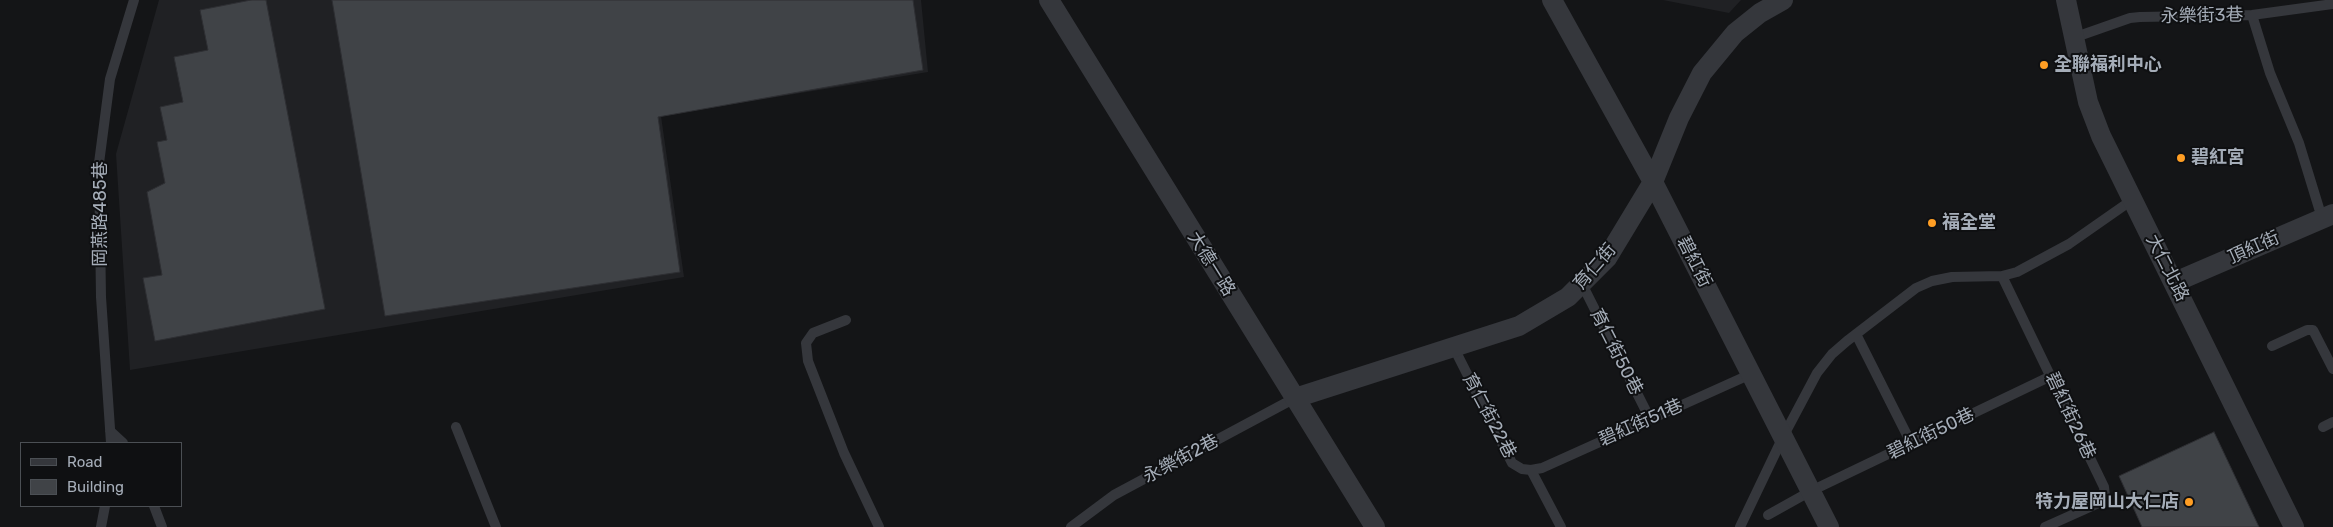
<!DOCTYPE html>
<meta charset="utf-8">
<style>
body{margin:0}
#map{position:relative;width:2333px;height:527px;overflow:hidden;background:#141517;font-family:Rubik,sans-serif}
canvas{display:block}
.legend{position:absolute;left:20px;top:442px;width:162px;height:65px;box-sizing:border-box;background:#0f1012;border:1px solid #4b4f54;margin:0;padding:6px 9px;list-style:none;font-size:15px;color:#a5adb8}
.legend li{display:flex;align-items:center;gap:10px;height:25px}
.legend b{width:25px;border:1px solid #4b4f54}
</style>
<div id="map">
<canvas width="2333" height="527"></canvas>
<ul class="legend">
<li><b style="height:6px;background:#35373c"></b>Road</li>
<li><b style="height:14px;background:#404347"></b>Building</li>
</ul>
</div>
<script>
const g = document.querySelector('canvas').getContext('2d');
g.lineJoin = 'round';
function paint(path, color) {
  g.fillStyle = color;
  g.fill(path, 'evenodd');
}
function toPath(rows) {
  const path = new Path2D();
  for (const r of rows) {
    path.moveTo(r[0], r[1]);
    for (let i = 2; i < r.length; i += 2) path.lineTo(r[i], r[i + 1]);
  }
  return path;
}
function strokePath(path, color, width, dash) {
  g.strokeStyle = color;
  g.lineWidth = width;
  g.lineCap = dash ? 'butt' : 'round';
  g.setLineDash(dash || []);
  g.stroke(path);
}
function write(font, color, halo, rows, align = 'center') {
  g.font = font + ' Rubik,"Noto Sans TC",sans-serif';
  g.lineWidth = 4;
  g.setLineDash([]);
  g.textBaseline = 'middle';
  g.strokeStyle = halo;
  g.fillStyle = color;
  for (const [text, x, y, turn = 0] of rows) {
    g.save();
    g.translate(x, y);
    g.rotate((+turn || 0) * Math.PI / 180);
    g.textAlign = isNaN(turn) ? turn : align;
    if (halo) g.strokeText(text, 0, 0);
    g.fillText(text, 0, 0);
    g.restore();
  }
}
paint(toPath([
 [159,0,921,0,928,72,661,116,684,277,130,370,116,154],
 [1663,0,1741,0,1729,13]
]), '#202124');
const building = toPath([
 [251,0,266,0,325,309,155,341,143,278,162,275,147,192,165,183,157,142,167,140,160,107,183,102,174,57,208,50,200,10,251,0],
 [332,0,913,0,923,70,658,117,680,272,385,316,332,0],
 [2214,432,2259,527,2142,527,2119,476,2214,432]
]);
paint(building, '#404347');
strokePath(building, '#2e2f33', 1);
strokePath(toPath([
 [2252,15,2270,73,2299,143,2322,218],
 [2073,38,2130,18,2140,17,2252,15,2333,4],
 [2002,276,2104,487,2105,496,2101,502,2045,527],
 [1582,284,1650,419],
 [846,320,813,333,806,343,808,361,844,453,879,527],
 [1856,334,1911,443],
 [2272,346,2307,330,2313,330,2333,369],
 [1454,348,1512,463,1522,469,1531,470,1542,468,1751,374],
 [456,427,496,527],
 [2323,427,2333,422],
 [110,431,123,443],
 [111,443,101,297,99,163,110,79,134,0],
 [1531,470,1561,527],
 [154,506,162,527],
 [1768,515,1811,491,2051,376],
 [101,527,105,506],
 [1071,527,1114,495,1295,398],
 [1740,527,1783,437,1817,373,1832,354,1847,341,1916,288,1932,281,1952,277,2002,276,2017,272,2069,244,2132,200]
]), '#35373c', 10);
strokePath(toPath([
 [1049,0,1375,527],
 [1552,0,1653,182,1829,527],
 [2066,0,2088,102,2101,136,2294,527],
 [2175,282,2333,214],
 [1295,398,1519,326,1568,297,1607,258,1653,182,1679,118,1702,73,1735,33,1760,13,1783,0]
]), '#35373c', 20);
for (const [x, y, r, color] of [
 [2044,65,5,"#ff9e24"],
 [2181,158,5,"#ff9e24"],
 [1932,223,5,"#ff9e24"],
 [2189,502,5,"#ff9e24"]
]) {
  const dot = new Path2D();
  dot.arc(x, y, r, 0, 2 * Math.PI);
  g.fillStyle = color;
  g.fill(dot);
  strokePath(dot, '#0f1012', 2);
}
write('18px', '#a5adb8', '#0f1012', [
 ["永樂街3巷",2202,16,-1],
 ["岡燕路485巷",101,214,-90],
 ["頂紅街",2254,248,-24],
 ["碧紅街",1694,262,63],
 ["大德一路",1211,264,58],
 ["育仁街",1595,267,-49],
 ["大仁北路",2167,268,63],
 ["育仁街50巷",1616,352,63],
 ["育仁街22巷",1489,416,62],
 ["碧紅街26巷",2070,416,65],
 ["碧紅街51巷",1641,423,-24],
 ["碧紅街50巷",1931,434,-26],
 ["永樂街2巷",1181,459,-28]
]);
write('bold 18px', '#a5adb8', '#0f1012', [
 ["全聯福利中心",2054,65],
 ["碧紅宮",2191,158],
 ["福全堂",1942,223],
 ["特力屋岡山大仁店",2179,502,"right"]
], 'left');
</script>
